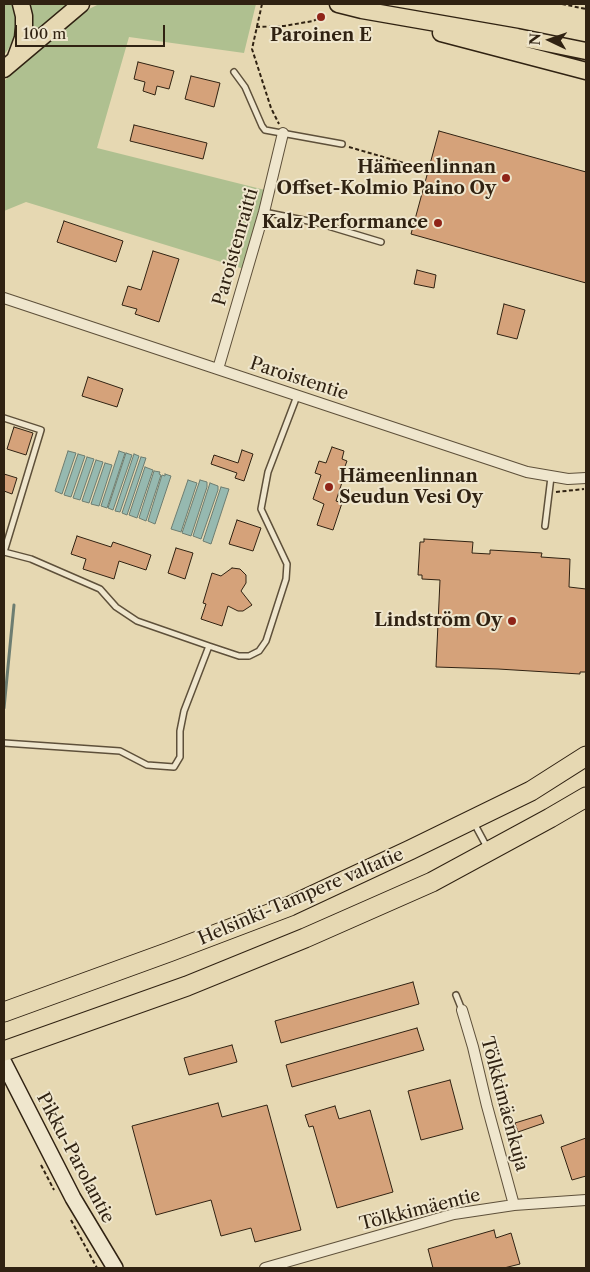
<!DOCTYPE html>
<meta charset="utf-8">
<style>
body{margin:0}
#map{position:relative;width:590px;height:1272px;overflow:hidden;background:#e6d8b2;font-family:"Libre Caslon Text",serif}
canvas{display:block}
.frame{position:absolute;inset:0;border:5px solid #302212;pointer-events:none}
.north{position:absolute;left:525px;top:15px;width:50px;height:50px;-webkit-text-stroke:4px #efe6cd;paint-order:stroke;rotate:273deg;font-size:14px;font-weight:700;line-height:20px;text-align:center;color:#302212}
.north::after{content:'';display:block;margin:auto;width:18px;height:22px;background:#302212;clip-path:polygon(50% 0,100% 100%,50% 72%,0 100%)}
.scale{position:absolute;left:15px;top:25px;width:150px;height:22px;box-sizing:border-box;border:2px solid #302212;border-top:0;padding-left:6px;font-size:15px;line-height:18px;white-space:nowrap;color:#302212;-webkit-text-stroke:4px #efe6cd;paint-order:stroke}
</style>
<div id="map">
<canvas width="590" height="1272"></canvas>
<div class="frame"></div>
<div class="north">N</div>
<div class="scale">100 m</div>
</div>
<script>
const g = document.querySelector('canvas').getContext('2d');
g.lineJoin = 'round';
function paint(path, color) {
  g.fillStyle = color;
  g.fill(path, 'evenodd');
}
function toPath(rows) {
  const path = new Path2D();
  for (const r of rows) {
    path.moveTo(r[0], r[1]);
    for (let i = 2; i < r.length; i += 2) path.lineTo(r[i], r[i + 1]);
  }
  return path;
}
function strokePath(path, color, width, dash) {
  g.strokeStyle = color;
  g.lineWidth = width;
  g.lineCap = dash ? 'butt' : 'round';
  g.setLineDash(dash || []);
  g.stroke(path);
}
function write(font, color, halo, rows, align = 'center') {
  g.font = font + ' "Libre Caslon Text",serif';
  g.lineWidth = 4;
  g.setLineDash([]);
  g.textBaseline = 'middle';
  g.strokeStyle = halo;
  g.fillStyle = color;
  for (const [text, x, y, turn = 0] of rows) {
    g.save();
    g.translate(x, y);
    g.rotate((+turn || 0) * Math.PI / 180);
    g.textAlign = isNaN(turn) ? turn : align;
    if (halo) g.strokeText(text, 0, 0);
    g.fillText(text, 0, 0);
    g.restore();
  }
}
paint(toPath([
 [4,4,12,4,17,19,16,33,9,48,4,55],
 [25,4,72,4,28,40],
 [99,4,256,4,244,53,129,37,97,148,265,190,244,269,26,202,4,211,4,81,83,12]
]), '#afc090');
const water = toPath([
 [68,451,76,453,62,494,55,491,68,451],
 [119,451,125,453,107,508,101,506,119,451],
 [126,453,132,455,113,510,108,508,126,453],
 [78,454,85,456,71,497,64,495,78,454],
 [134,454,139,456,120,512,115,511,134,454],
 [87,457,94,459,80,500,73,498,87,457],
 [141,457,146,458,127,515,122,513,141,457],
 [96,460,103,462,89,503,82,501,96,460],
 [105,463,112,465,99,506,91,504,105,463],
 [145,467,153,470,137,518,129,515,145,467],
 [154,471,160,472,159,474,161,475,146,521,139,518,154,471],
 [165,474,171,476,155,524,148,521,162,475,165,476,165,474],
 [188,480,197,483,181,532,171,529,188,480],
 [200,480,207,482,207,487,191,536,182,533,200,480],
 [210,483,218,486,218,490,201,539,193,536,210,483],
 [221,487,229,489,211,544,203,541,221,487]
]);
paint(water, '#96b9b0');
strokePath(water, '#6d7d71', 1);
strokePath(toPath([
 [4,708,14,605]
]), '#6d7d71', 3);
const building = toPath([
 [138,62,174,71,169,89,157,86,155,95,143,91,145,82,134,79,138,62],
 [191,76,220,83,214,107,185,99,191,76],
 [134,125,207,143,203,159,130,141,134,125],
 [439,131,586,172,586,283,411,234,439,131],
 [64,221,123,241,116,262,57,242,64,221],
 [153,251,179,259,159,322,135,314,137,309,122,305,128,286,141,290,153,251],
 [417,270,436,275,434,288,414,284,417,270],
 [504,304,525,310,517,339,497,334,504,304],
 [88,377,123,389,117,407,82,396,88,377],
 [14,427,33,433,26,455,7,449,14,427],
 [332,447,344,451,342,459,347,461,344,469,346,470,336,501,342,503,333,530,317,525,324,504,313,499,321,475,315,473,319,461,326,463,332,447],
 [242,450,253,454,244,481,235,478,237,473,211,464,214,455,238,463,242,450],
 [4,474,17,478,12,494,4,491,4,474],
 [237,520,261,528,253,551,229,544,237,520],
 [77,536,111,547,113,542,151,555,146,570,119,561,114,579,83,569,86,559,71,554,77,536],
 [424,539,473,542,472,553,490,554,490,550,542,553,541,557,570,559,569,587,586,589,586,672,580,672,580,674,498,669,436,667,440,580,422,579,422,575,418,575,420,542,424,542,424,539],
 [176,548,193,553,185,579,168,573,176,548],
 [232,568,240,569,246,575,246,583,241,591,252,605,243,611,238,611,228,606,222,626,201,619,206,604,203,603,212,573,221,576,232,568],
 [413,982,419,1004,281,1043,275,1021,413,982],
 [417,1028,424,1050,292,1087,286,1065,417,1028],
 [232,1045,237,1062,189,1075,184,1058,232,1045],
 [450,1080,463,1129,421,1140,408,1091,450,1080],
 [218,1103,222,1117,267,1105,301,1230,255,1242,251,1228,221,1236,211,1200,156,1215,132,1126,218,1103],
 [335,1106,339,1119,370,1110,393,1192,337,1208,313,1126,309,1127,305,1115,335,1106],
 [541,1115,544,1123,518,1132,515,1123,541,1115],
 [586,1138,586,1176,572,1180,561,1147,586,1138],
 [494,1230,496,1238,511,1233,520,1264,504,1268,433,1268,428,1249,494,1230]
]);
paint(building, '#d5a27a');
strokePath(building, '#302212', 1);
const service = toPath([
 [234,72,245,87,262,126,265,130,342,144],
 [264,212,318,223,381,242],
 [4,418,41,430,4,552],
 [545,526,551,477],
 [4,552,31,559,100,589,116,607,137,621,209,646],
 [4,743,120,751,147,765,174,767,180,757,180,731,184,711,209,646,239,656,249,656,259,651,266,641,286,579,287,564,261,509,268,472,297,396],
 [474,823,488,849],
 [456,995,462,1010]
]);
const minor = toPath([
 [4,298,527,472,568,479,586,478],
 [218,369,264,212,283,133],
 [462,1010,473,1047,487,1106,514,1205],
 [265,1268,454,1214,514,1205,586,1200]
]);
const secondary = toPath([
 [4,1063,73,1198,115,1268]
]);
const primary = toPath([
 [338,4,362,10,517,37,586,51],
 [441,33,586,71],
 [16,57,23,38,24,27,24,16,21,4],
 [4,69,81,4]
]);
const motorway = toPath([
 [4,1012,169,952,290,906,410,850,531,791,586,756],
 [4,1051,187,986,305,938,432,882,550,818,586,797]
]);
strokePath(service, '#5e503a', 8);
strokePath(minor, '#5e503a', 12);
strokePath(secondary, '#302212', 18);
strokePath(primary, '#302212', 19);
strokePath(motorway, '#302212', 21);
strokePath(toPath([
 [262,4,252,49,271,108,279,124],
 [562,4,586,9],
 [256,27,284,26,313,21,321,17],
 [349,147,404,163],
 [556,492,584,489],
 [41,1165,54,1190],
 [71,1220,97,1268]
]), '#302212', 2, [4, 2.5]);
strokePath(service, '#efe6cd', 5);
strokePath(minor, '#efe6cd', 10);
strokePath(secondary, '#efe6cd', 15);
strokePath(primary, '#e6d8b2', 16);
strokePath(motorway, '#e6d8b2', 19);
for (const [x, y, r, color] of [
 [321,17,5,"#8f2418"],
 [506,178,5,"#8f2418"],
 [438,223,5,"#8f2418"],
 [329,487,5,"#8f2418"],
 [512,621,5,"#8f2418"]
]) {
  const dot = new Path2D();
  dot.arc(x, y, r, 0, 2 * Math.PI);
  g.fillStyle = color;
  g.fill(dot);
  strokePath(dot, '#efe6cd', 2);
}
write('bold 18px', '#302212', '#efe6cd', [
 ["Paroinen E",321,36,"center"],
 ["Hämeenlinnan",496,168],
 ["Offset-Kolmio Paino Oy",496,189],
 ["Kalz Performance",428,223],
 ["Hämeenlinnan",339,477,"left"],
 ["Seudun Vesi Oy",339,498,"left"],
 ["Lindström Oy",502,621]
], 'right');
write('18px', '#302212', '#efe6cd', [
 ["Paroistenraitti",236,247,-74],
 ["Paroistentie",299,379,18],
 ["Helsinki-Tampere valtatie",301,897,-23],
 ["Tölkkimäenkuja",504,1104,75],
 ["Pikku-Parolantie",75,1158,62],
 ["Tölkkimäentie",420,1210,-14]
]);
</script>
